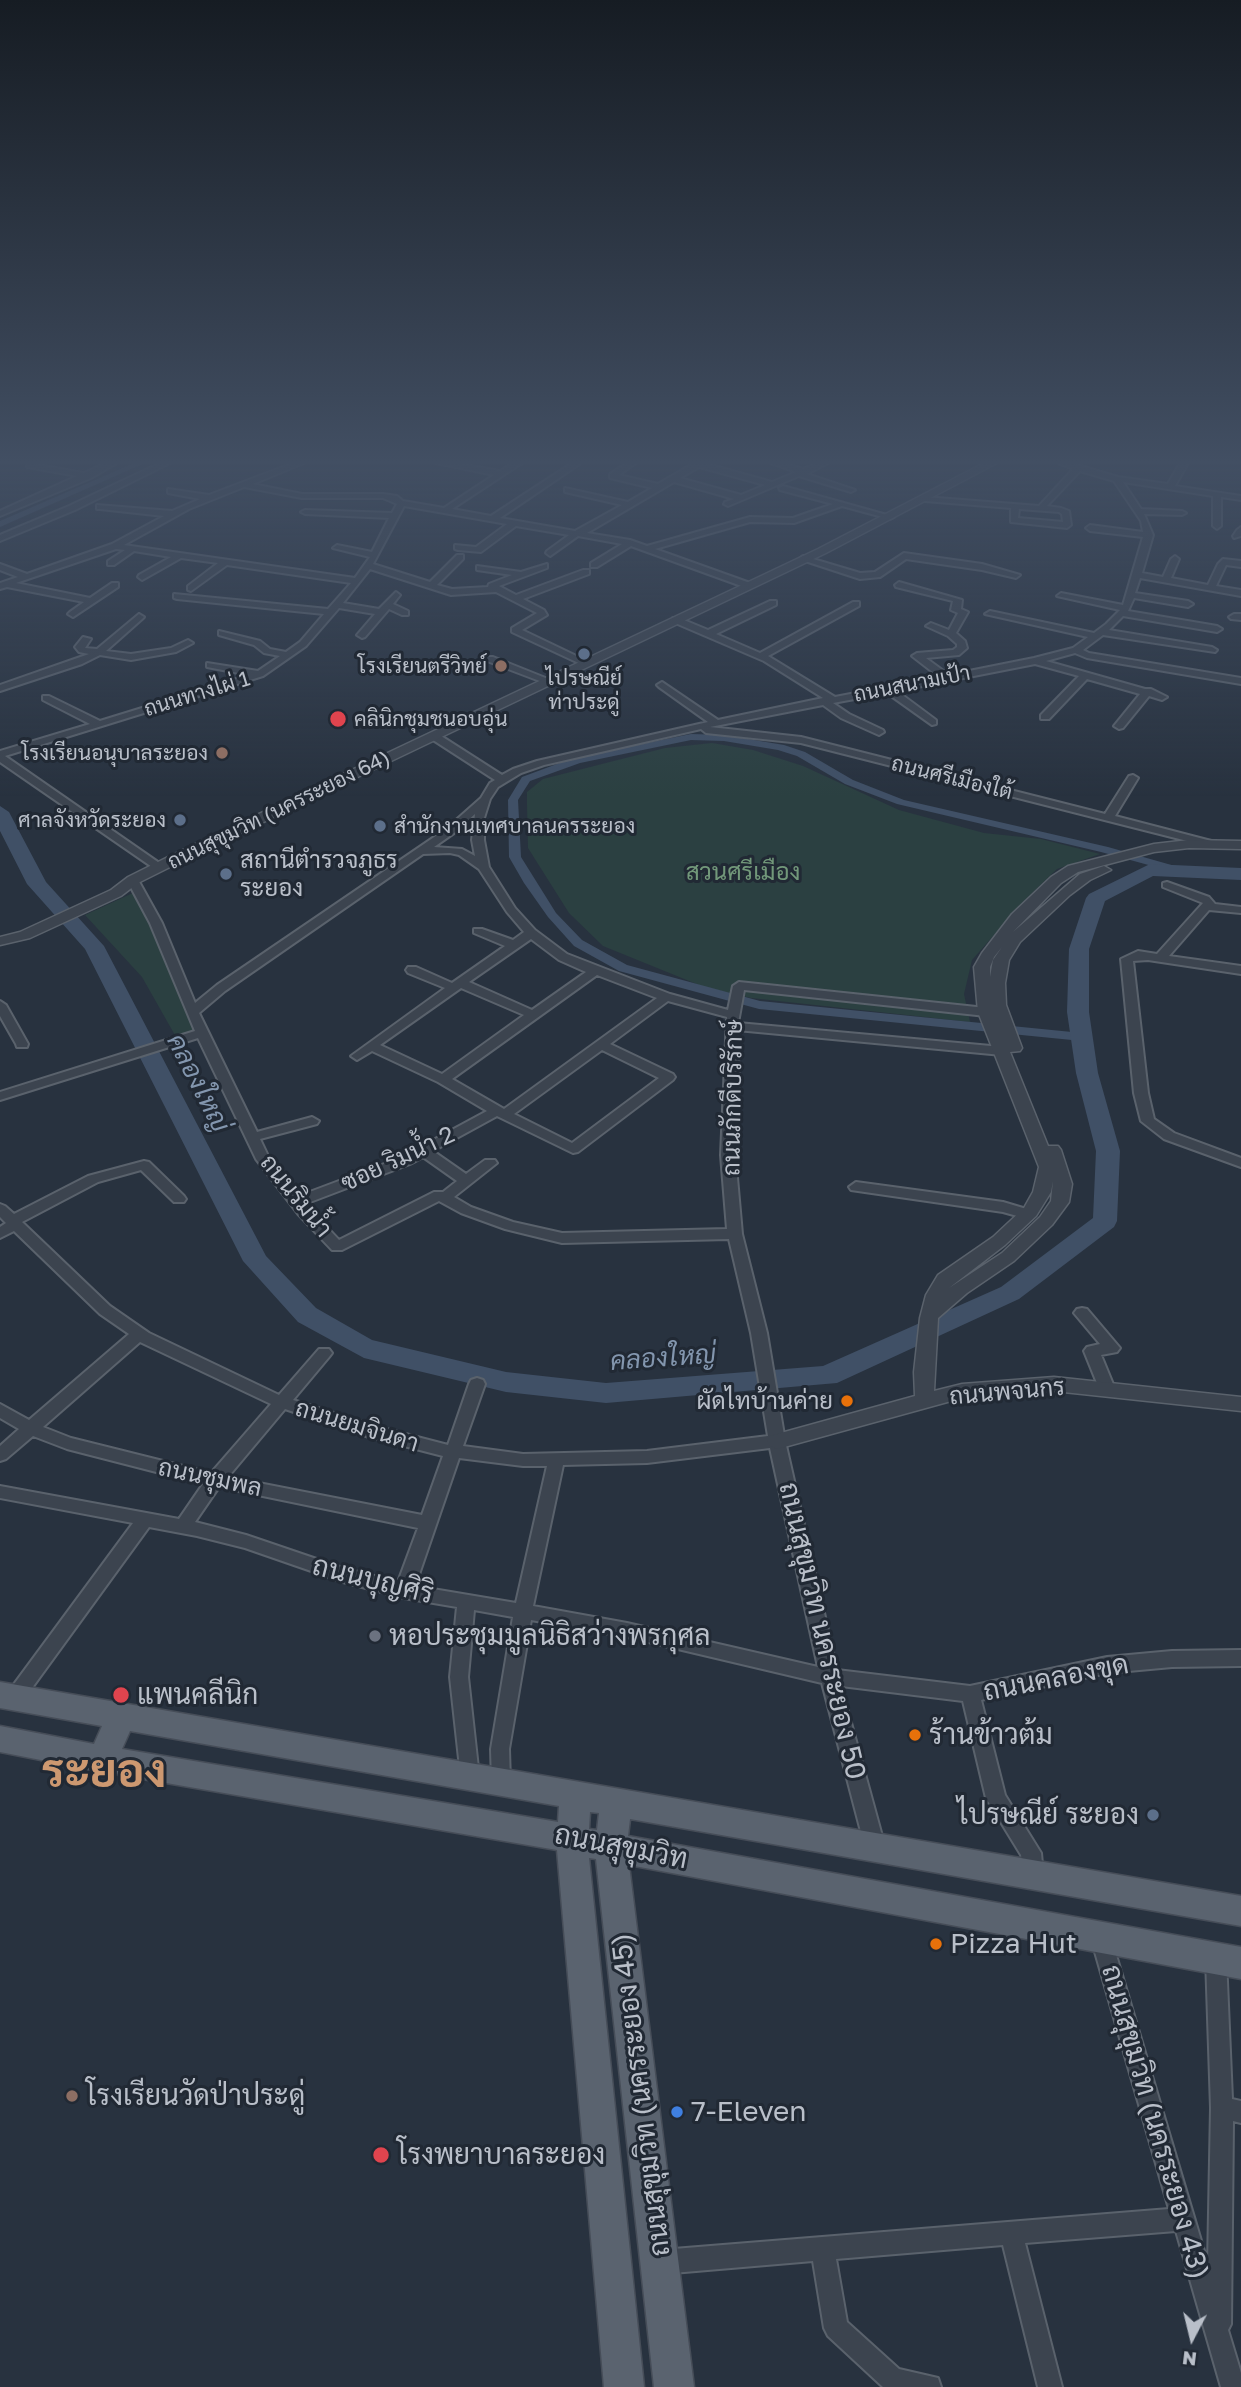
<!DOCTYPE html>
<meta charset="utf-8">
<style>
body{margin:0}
#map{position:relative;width:1241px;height:2387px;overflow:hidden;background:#28323f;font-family:"Golos Text",sans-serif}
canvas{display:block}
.north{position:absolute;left:1157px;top:2303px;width:70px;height:70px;-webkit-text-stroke:5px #212934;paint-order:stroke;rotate:187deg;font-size:19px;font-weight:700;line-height:28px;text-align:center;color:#b9bfc9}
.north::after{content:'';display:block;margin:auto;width:24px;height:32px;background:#b9bfc9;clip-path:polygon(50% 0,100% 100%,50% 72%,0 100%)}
</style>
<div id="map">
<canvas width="1241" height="2387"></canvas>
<div class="north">N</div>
</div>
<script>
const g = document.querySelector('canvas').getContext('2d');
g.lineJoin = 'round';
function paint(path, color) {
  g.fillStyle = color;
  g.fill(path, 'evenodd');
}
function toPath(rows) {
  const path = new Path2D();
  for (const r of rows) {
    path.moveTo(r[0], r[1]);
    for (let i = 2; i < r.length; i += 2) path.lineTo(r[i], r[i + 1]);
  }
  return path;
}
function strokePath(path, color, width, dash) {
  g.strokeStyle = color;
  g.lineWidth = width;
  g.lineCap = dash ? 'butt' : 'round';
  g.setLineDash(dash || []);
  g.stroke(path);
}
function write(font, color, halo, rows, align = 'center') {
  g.font = font + ' "Golos Text",Sarabun,sans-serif';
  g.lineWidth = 6;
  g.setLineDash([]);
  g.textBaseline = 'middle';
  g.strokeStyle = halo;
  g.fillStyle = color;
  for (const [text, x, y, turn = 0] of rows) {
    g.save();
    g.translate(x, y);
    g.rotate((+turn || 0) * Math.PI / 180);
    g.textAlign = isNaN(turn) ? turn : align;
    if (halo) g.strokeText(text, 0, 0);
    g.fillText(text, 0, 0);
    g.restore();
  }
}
paint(toPath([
 [712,743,753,750,803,766,899,810,984,833,1041,839,1100,854,1057,869,1024,901,972,960,964,994,970,1022,751,998,704,987,603,946,569,913,528,848,527,805,527,792,543,779,665,748],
 [135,892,154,927,198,1032,176,1037,142,977,85,915]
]), '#2b4041');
paint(toPath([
 [134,463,145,463,0,527,0,521,134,463],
 [691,734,724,735,784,745,805,752,853,780,904,800,1108,847,1189,870,1191,872,1185,875,1101,852,897,804,845,784,797,756,778,750,724,741,691,740,580,763,530,781,518,800,521,857,556,913,582,940,627,965,760,1001,1082,1033,1088,1037,1082,1041,759,1009,619,971,574,946,548,917,524,883,509,857,508,800,522,777,573,758,691,734]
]), '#405066');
paint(toPath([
 [0,806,9,812,46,882,104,946,266,1256,316,1308,372,1340,506,1372,606,1383,823,1366,1001,1287,1093,1218,1096,1151,1076,1073,1067,1012,1069,949,1086,898,1089,894,1150,864,1241,868,1241,880,1153,876,1105,901,1089,949,1089,1012,1098,1073,1120,1151,1117,1221,1114,1227,1019,1299,837,1383,606,1403,506,1392,364,1358,298,1322,243,1261,85,949,27,884,0,831,0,806]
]), '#405066');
const minor = toPath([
 [27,463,84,473,106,463,117,463,91,478,0,516,0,511,77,476,27,467,27,463],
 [160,463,170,463,75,510,0,541,0,535,69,506,160,463],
 [293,463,304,463,253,484,302,494,383,494,397,496,403,501,444,508,494,475,436,463,454,463,500,471,513,463,522,463,452,509,491,516,572,463,581,463,500,518,575,531,622,505,565,492,565,488,628,502,652,488,610,478,610,474,627,463,636,463,619,475,658,484,694,463,704,463,772,482,796,472,771,463,783,463,803,469,817,463,828,463,807,474,855,490,851,492,799,476,728,506,724,504,725,502,734,499,674,482,587,533,630,540,647,546,750,517,793,518,833,504,780,490,779,488,783,486,894,517,890,519,842,506,794,523,750,522,655,549,750,583,751,585,747,588,631,546,597,567,591,567,591,563,622,544,578,536,550,556,546,553,547,551,569,535,516,526,481,552,458,550,455,549,455,545,476,547,507,524,404,506,373,564,430,582,457,555,463,555,463,559,437,585,452,589,488,587,489,584,512,575,477,570,477,566,521,572,547,564,547,568,499,586,516,595,583,570,589,570,589,574,523,599,544,610,547,615,522,630,591,663,583,665,512,632,512,628,537,613,496,592,451,595,370,569,343,603,379,609,396,592,400,595,393,604,408,611,408,615,402,615,389,609,365,637,362,638,357,635,375,614,339,608,306,646,263,676,5,756,165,867,163,869,155,869,0,762,0,751,90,724,43,700,43,696,49,696,100,721,249,675,207,667,207,663,258,671,280,656,264,653,254,645,219,635,219,631,260,641,270,649,286,652,300,642,324,614,177,599,174,598,174,594,328,609,351,583,227,565,191,591,188,590,188,586,218,563,181,558,142,580,138,577,139,575,171,557,134,551,114,565,108,565,108,561,125,550,116,549,16,583,90,598,112,583,118,583,118,587,73,617,68,614,70,612,84,602,7,587,0,589,0,583,18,577,0,570,0,564,27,574,112,544,164,516,100,509,97,509,97,505,172,511,200,499,168,493,168,489,209,495,293,463],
 [699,467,765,485,741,495,680,478,699,467],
 [244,487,302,498,383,498,397,504,392,513,305,510,301,512,305,514,389,518,372,552,337,545,333,548,370,557,355,578,124,545,189,509,244,487],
 [1058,463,1071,463,1118,477,1168,484,1180,463,1188,463,1175,486,1241,496,1241,500,1221,497,1221,526,1217,529,1213,526,1213,496,1123,482,1141,509,1182,511,1186,513,1182,515,1144,514,1153,535,1142,573,1163,577,1171,559,1175,556,1179,559,1171,578,1208,585,1218,564,1223,559,1241,561,1241,567,1226,565,1216,586,1241,590,1241,596,1140,578,1135,593,1188,601,1193,604,1188,607,1134,598,1128,611,1217,626,1222,629,1217,632,1123,616,1109,630,1212,647,1217,650,1215,652,1103,635,1083,650,1089,653,1241,678,1241,684,1087,658,1075,653,1046,661,1145,689,1151,689,1167,697,1162,700,1149,696,1123,728,1119,729,1114,726,1140,694,1087,679,1049,719,1041,719,1041,715,1079,676,1035,664,897,691,936,720,936,724,932,725,887,693,833,703,849,714,883,730,884,732,879,735,841,718,823,705,710,727,801,737,1105,814,1129,776,1133,775,1138,778,1115,816,1219,843,1219,847,1211,847,801,743,706,733,701,729,544,765,521,773,498,787,490,799,484,818,484,840,489,867,515,908,535,930,567,954,670,994,728,1010,733,986,739,982,986,1008,992,1012,986,1016,744,990,738,1023,1002,1047,1008,1051,1002,1055,737,1030,739,1079,735,1155,742,1234,767,1333,785,1441,837,1670,970,1686,1107,1657,1172,1651,1241,1650,1241,1666,1172,1667,1107,1673,981,1700,1005,1795,1041,1853,1043,1875,1040,1881,1033,1884,1026,1881,1021,1855,986,1798,963,1701,841,1686,885,1847,882,1853,875,1856,868,1853,865,1847,822,1683,627,1637,531,1620,509,1749,510,1782,508,1788,501,1790,494,1788,492,1782,491,1749,513,1617,474,1610,468,1677,479,1777,477,1783,470,1785,463,1783,461,1777,450,1677,457,1607,404,1598,343,1582,245,1548,197,1536,149,1527,21,1703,15,1705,9,1703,6,1697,9,1691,133,1523,0,1498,0,1486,179,1519,203,1484,67,1449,33,1436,6,1459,0,1461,0,1446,19,1429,0,1418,0,1404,29,1420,129,1334,100,1314,14,1231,0,1238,0,1227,6,1223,0,1217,0,1204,5,1206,14,1214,88,1176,144,1161,149,1162,184,1196,186,1199,184,1202,174,1202,141,1170,98,1182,22,1222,110,1306,149,1333,279,1395,319,1349,329,1349,332,1353,329,1357,293,1400,371,1425,448,1445,469,1384,471,1380,477,1378,483,1380,485,1384,463,1446,523,1454,647,1451,768,1436,751,1333,729,1239,562,1243,505,1229,461,1213,439,1201,342,1250,332,1250,299,1215,256,1159,198,1038,0,1100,0,1092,195,1031,150,923,127,880,129,878,137,878,162,923,195,1003,217,985,446,829,481,798,490,783,495,780,430,738,430,734,438,734,502,775,513,769,537,761,708,722,659,687,657,685,662,682,718,720,823,698,764,661,673,622,673,618,679,618,708,630,770,601,776,601,776,605,716,634,760,653,853,602,859,602,859,606,768,656,835,697,939,677,912,656,917,653,953,650,957,647,957,644,948,636,926,626,931,623,949,630,958,613,951,610,953,601,896,587,895,585,899,582,962,600,961,609,968,612,956,633,965,641,967,648,959,655,926,658,949,675,1034,658,1073,648,1088,637,985,614,990,611,1094,633,1106,624,1120,610,1057,596,1061,593,1123,605,1143,537,1090,531,1086,528,1090,525,1143,532,1141,521,1114,481,1080,471,1047,506,1061,508,1069,511,1071,525,1067,528,1011,522,1011,508,925,501,921,499,925,497,1039,506,1073,469,1058,463],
 [1019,509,1059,512,1062,514,1063,522,1018,518,1019,509],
 [475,814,472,840,475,856,462,849,434,847,454,833,475,814],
 [450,853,459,855,479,869,507,912,524,932,513,940,482,929,474,929,474,933,505,946,452,983,416,967,408,967,406,970,408,973,445,988,351,1056,357,1060,372,1051,438,1082,487,1111,400,1158,299,1196,269,1158,260,1139,317,1124,319,1121,312,1117,257,1132,199,1013,225,991,423,854,450,853],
 [531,939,559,960,586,972,532,1010,469,982,531,939],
 [597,975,657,998,504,1109,452,1079,597,975],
 [461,988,524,1015,442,1074,380,1045,461,988],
 [668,1001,727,1017,721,1155,727,1229,562,1233,513,1222,471,1207,454,1197,497,1163,495,1160,485,1160,466,1174,433,1151,497,1116,573,1153,578,1152,673,1080,675,1077,673,1074,610,1044,668,1001],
 [602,1050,659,1078,572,1143,514,1114,602,1050],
 [423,1157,457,1181,443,1192,434,1192,339,1240,305,1204,410,1164,423,1157],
 [140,1342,271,1404,211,1473,71,1438,43,1427,140,1342],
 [285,1409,369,1437,443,1456,422,1515,228,1477,285,1409],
 [770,1448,818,1667,627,1623,533,1606,563,1465,647,1463,770,1448],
 [459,1458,523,1466,547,1466,516,1603,415,1586,459,1458],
 [219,1487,418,1528,398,1582,343,1568,246,1535,195,1522,219,1487],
 [1241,527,1241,536,1234,538,1233,536,1237,530,1241,527],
 [904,553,982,564,1020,575,1016,578,982,570,906,559,880,577,860,579,799,559,803,556,860,573,875,572,904,553],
 [139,614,144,617,142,619,106,651,131,654,171,648,188,640,193,643,176,652,131,660,100,655,82,664,0,691,0,685,89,654,79,652,75,647,83,637,91,639,85,648,97,649,139,614],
 [1234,614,1241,614,1241,620,1231,619,1229,617,1234,614],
 [487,657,493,657,553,681,545,683,487,661,487,657],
 [1167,882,1209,897,1215,904,1241,907,1241,913,1209,910,1169,956,1241,966,1241,974,1148,960,1133,961,1148,1093,1154,1119,1174,1133,1241,1158,1241,1167,1164,1139,1141,1121,1134,1093,1121,959,1138,951,1157,954,1203,903,1163,887,1163,883,1167,882],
 [0,1001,6,1005,28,1044,27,1047,17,1047,16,1044,0,1016,0,1001],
 [856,1182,1003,1202,1033,1211,1035,1214,1028,1219,1003,1212,851,1190,849,1187,856,1182],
 [1082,1308,1087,1309,1120,1348,1117,1352,1101,1355,1115,1389,1113,1393,1101,1393,1084,1351,1087,1347,1100,1344,1074,1313,1077,1309,1082,1308],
 [1101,1928,1108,1931,1111,1938,1208,2264,1211,2108,1206,1958,1209,1951,1216,1948,1223,1951,1226,1958,1232,2099,1241,2101,1241,2123,1233,2121,1231,2324,1228,2330,1241,2373,1241,2387,1221,2387,1176,2231,1025,2243,1062,2387,1038,2387,1003,2245,836,2259,847,2322,899,2369,938,2378,941,2387,883,2387,828,2336,824,2328,813,2261,661,2274,653,2270,649,2262,653,2254,661,2250,1169,2209,1091,1938,1094,1931,1101,1928]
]);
const tertiary = toPath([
 [984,463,997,463,826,553,178,863,138,883,121,896,30,938,0,945,0,937,20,932,111,890,128,877,168,857,818,549,984,463],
 [1189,840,1241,841,1241,849,1189,848,1154,852,1078,872,1061,883,1013,932,1080,874,1104,866,1111,870,1090,880,1070,895,1020,942,1009,960,1005,983,1006,1005,1022,1048,1020,1051,1010,1052,1048,1146,1058,1146,1061,1150,1072,1184,1069,1202,1052,1225,1014,1261,967,1293,938,1318,934,1391,962,1384,1054,1377,1241,1397,1241,1411,1054,1391,962,1398,777,1449,770,1446,767,1441,770,1436,915,1396,914,1372,920,1318,926,1295,938,1275,993,1237,1024,1208,1033,1192,1039,1167,978,1012,974,967,982,953,1012,914,1051,877,1068,866,1154,844,1189,840],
 [1002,947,993,960,990,977,990,967,994,957,1002,947],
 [1053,1181,1051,1201,1040,1217,1002,1253,949,1288,1005,1245,1036,1216,1051,1192,1053,1181]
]);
const primary = toPath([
 [0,1682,1241,1896,1241,1926,630,1819,628,1836,1241,1947,1241,1979,629,1865,694,2387,654,2387,596,1859,589,1858,644,2387,604,2387,557,1850,102,1772,0,1752,0,1726,94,1744,102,1726,0,1708,0,1682],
 [130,1731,559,1806,558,1822,122,1749,130,1731],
 [590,1812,599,1813,597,1830,589,1829,590,1812]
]);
strokePath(minor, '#5a626c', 4);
strokePath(tertiary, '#5a626c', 3);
strokePath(primary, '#464d58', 3);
paint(minor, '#3c444f');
paint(tertiary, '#3c444f');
paint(primary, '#5a636f');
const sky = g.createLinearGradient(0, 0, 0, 797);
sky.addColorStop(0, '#161c23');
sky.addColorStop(0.58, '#424f63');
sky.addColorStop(1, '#424f6300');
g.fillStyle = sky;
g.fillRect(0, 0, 1241, 797);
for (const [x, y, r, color] of [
 [584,654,7,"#5c6f8a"],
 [501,666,7,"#8d6e63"],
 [338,719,9,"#e0444e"],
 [222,753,7,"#8d6e63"],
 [180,820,7,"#5c6f8a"],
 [380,826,7,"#5c6f8a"],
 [226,874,7,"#5c6f8a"],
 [847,1401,7,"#e8710a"],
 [375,1636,7,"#6b7280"],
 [121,1695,9,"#e0444e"],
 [915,1735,7,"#e8710a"],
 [1153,1815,7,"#5c6f8a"],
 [936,1944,7,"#e8710a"],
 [72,2096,7,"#8d6e63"],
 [677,2112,7,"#3f7fe0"],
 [381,2155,9,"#e0444e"]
]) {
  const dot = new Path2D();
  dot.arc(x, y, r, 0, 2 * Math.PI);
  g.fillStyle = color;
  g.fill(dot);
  strokePath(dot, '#212934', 2.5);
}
write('21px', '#b9bfc9', '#212934', [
 ["โรงเรียนตรีวิทย์",487,666],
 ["ไปรษณีย์",584,678,"center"],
 ["ท่าประดู่",584,702,"center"],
 ["คลินิกชุมชนอบอุ่น",354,719,"left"],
 ["โรงเรียนอนุบาลระยอง",208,753],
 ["ศาลจังหวัดระยอง",166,820],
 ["สำนักงานเทศบาลนครระยอง",394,826,"left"]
], 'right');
write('21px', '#b9bfc9', '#212934', [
 ["ถนนสนามเป้า",912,684,-11],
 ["ถนนทางไผ่ 1",197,694,-17],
 ["ถนนศรีเมืองใต้",952,778,14],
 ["ถนนสุขุมวิท (นครระยอง 64)",279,810,-26]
]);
write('24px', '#b9bfc9', '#212934', [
 ["สถานีตำรวจภูธร",240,860],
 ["ระยอง",240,888],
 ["ผัดไทบ้านค่าย",833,1401,"right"]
], 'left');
write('24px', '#72987a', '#212934', [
 ["สวนศรีเมือง",743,872]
]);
write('24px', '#b9bfc9', '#212934', [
 ["ถนนภักดีบริรักษ์",733,1098,-89],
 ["ซอย ริมน้ำ 2",398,1159,-25],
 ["ถนนริมน้ำ",296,1196,51],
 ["ถนนพจนกร",1007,1392,-5],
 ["ถนนยมจินดา",357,1426,17],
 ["ถนนชุมพล",210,1478,12]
]);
write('italic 26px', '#8396ae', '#212934', [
 ["คลองใหญ่",198,1083,63],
 ["คลองใหญ่",663,1358,-4]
]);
write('28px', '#b9bfc9', '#212934', [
 ["ถนนบุญศิริ",373,1580,14],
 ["ถนนสุขุมวิท นครระยอง 50",822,1631,77],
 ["ถนนคลองขุด",1056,1678,-11],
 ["ถนนสุขุมวิท",621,1847,11],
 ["ถนนสุขุมวิท (นครระยอง 45)",641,2095,-97],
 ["ถนนสุขุมวิท (นครระยอง 43)",1155,2122,74]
]);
write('28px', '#b9bfc9', '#212934', [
 ["หอประชุมมูลนิธิสว่างพรกุศล",389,1636],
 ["แพนคลีนิก",137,1695],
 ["ร้านข้าวต้ม",929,1735],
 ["ไปรษณีย์ ระยอง",1139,1815,"right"],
 ["Pizza Hut",950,1944],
 ["โรงเรียนวัดป่าประดู่",86,2096],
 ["7-Eleven",691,2112],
 ["โรงพยาบาลระยอง",397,2155]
], 'left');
write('bold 46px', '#cd9870', '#212934', [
 ["ระยอง",104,1772]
]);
</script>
